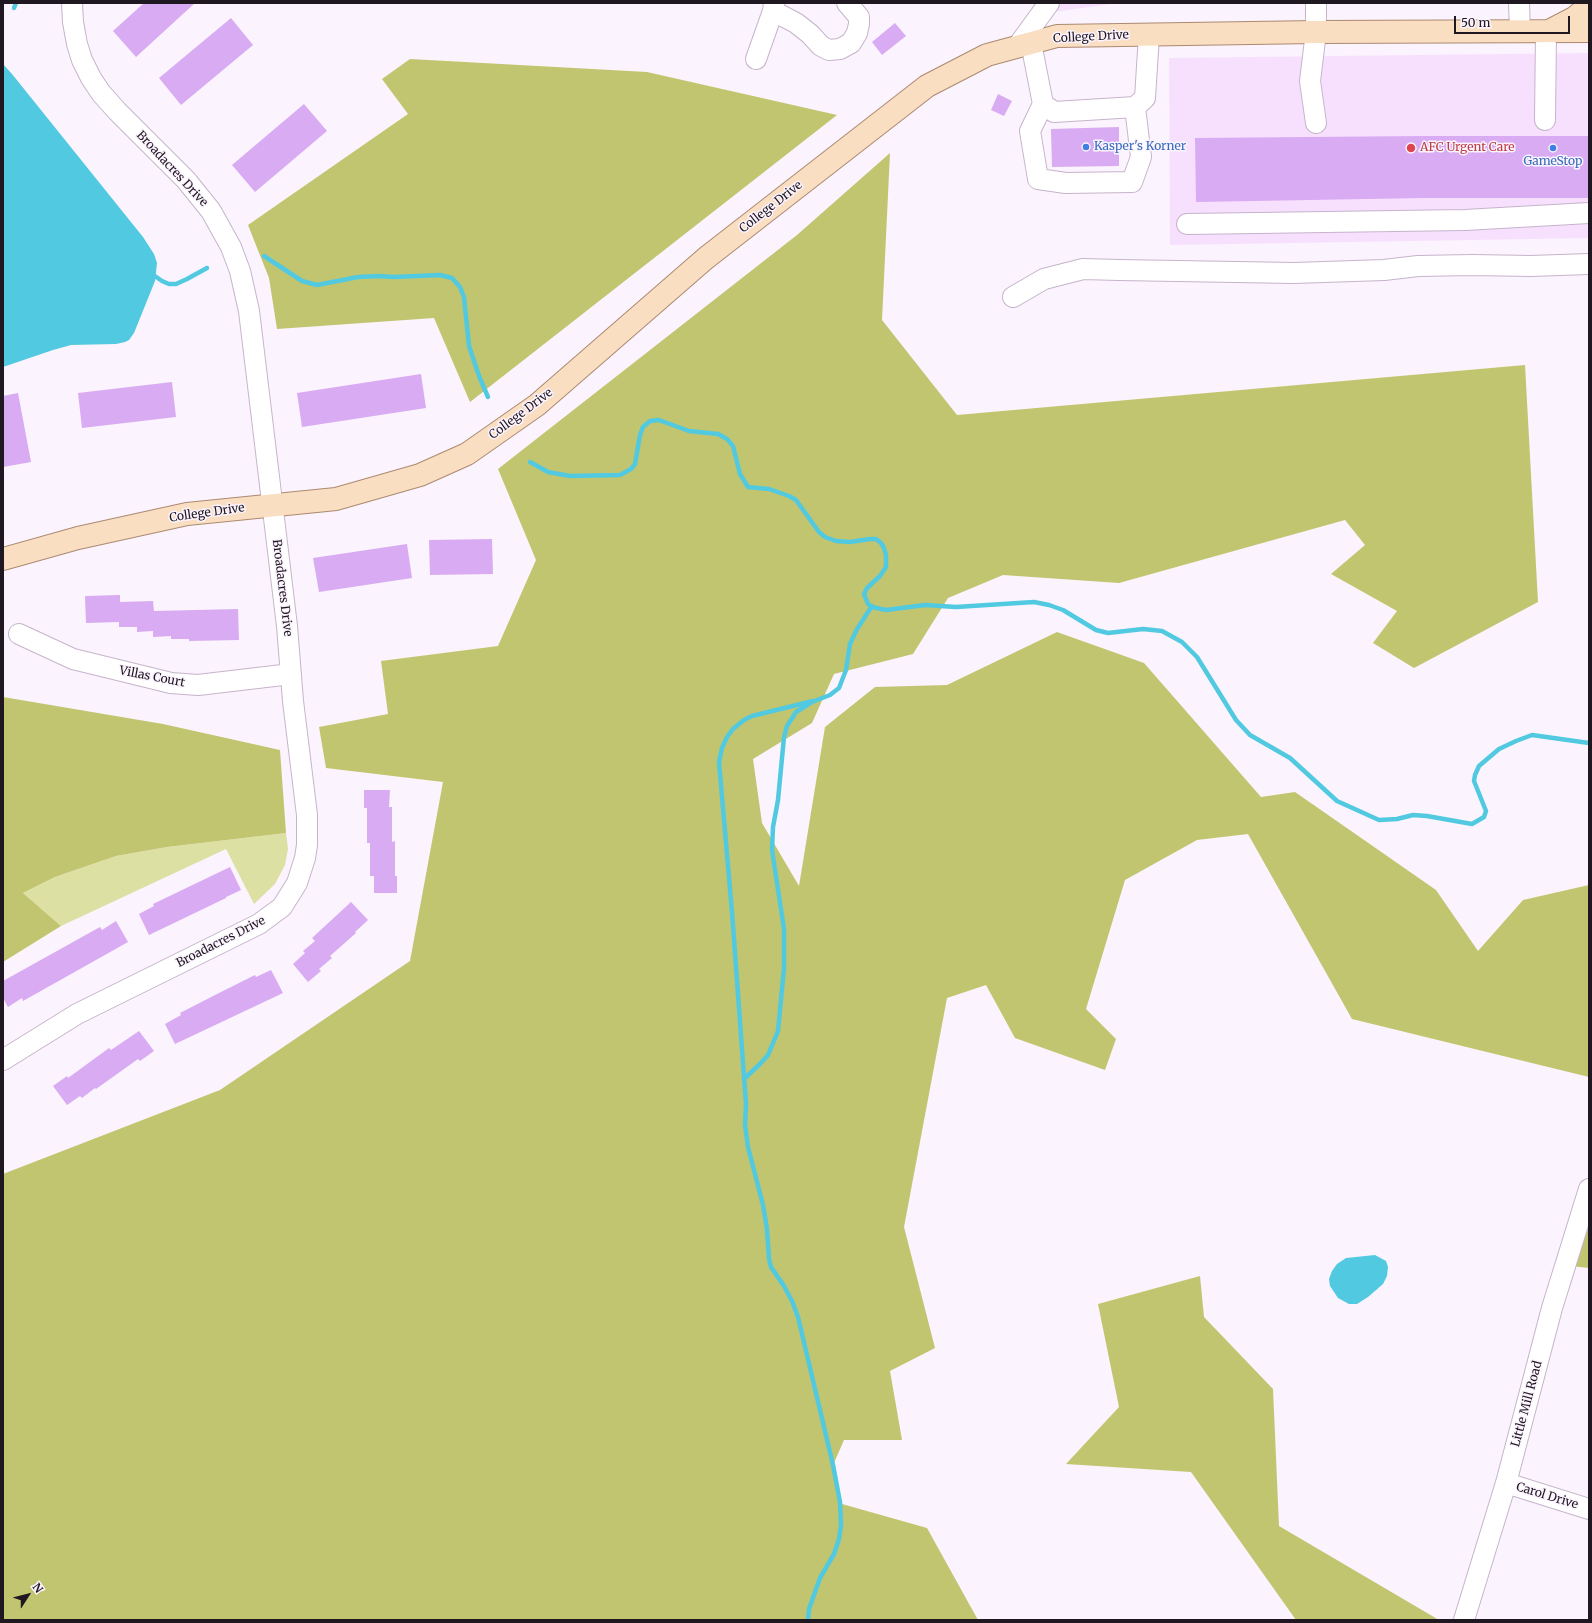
<!DOCTYPE html>
<style>
body{margin:0}
#map{position:relative;width:1592px;height:1623px;overflow:hidden;background:#fbf3fd;font-family:Merriweather,serif}
canvas{display:block}
.frame{position:absolute;inset:0;border:4px solid #1f1821;pointer-events:none}
.north{position:absolute;left:8px;top:1575px;width:40px;height:40px;-webkit-text-stroke:3px #fbf3fd;paint-order:stroke;rotate:54deg;font-size:11px;font-weight:700;line-height:16px;text-align:center;color:#1f1821}
.north::after{content:'';display:block;margin:auto;width:14px;height:18px;background:#1f1821;clip-path:polygon(50% 0,100% 100%,50% 72%,0 100%)}
.scale{position:absolute;left:1454px;top:16px;width:116px;height:18px;box-sizing:border-box;border:2px solid #1f1821;border-top:0;padding-left:5px;font-size:12px;line-height:14px;white-space:nowrap;color:#1f1821;-webkit-text-stroke:3px #fbf3fd;paint-order:stroke}
</style>
<div id="map">
<canvas width="1592" height="1623"></canvas>
<div class="frame"></div>
<div class="north">N</div>
<div class="scale">50 m</div>
</div>
<script>
const g = document.querySelector('canvas').getContext('2d');
g.lineJoin = 'round';
function paint(path, color) {
  g.fillStyle = color;
  g.fill(path, 'evenodd');
}
function toPath(rows) {
  const path = new Path2D();
  for (const r of rows) {
    path.moveTo(r[0], r[1]);
    for (let i = 2; i < r.length; i += 2) path.lineTo(r[i], r[i + 1]);
  }
  return path;
}
function strokePath(path, color, width, dash) {
  g.strokeStyle = color;
  g.lineWidth = width;
  g.lineCap = dash ? 'butt' : 'round';
  g.setLineDash(dash || []);
  g.stroke(path);
}
function write(font, color, halo, rows, align = 'center') {
  g.font = font + ' Merriweather,serif';
  g.lineWidth = 3;
  g.setLineDash([]);
  g.textBaseline = 'middle';
  g.strokeStyle = halo;
  g.fillStyle = color;
  for (const [text, x, y, turn = 0] of rows) {
    g.save();
    g.translate(x, y);
    g.rotate((+turn || 0) * Math.PI / 180);
    g.textAlign = isNaN(turn) ? turn : align;
    if (halo) g.strokeText(text, 0, 0);
    g.fillText(text, 0, 0);
    g.restore();
  }
}
paint(toPath([
 [1057,3,1118,3,1054,12],
 [1589,53,1589,238,1170,245,1169,58]
]), '#f7e0fe');
paint(toPath([
 [286,833,288,849,285,865,275,884,254,904,226,849,61,926,23,893,55,877,116,856,167,847]
]), '#dce0a3');
paint(toPath([
 [410,59,647,72,837,115,470,402,434,318,277,329,269,278,248,225,408,114,382,79],
 [890,153,882,320,957,415,1525,365,1538,602,1414,668,1373,643,1397,611,1331,574,1365,545,1345,520,1119,583,1003,575,948,598,913,654,834,674,812,723,753,759,762,823,799,886,825,727,875,687,947,685,1057,632,1144,663,1261,797,1295,792,1436,890,1478,951,1523,900,1589,885,1589,1077,1352,1019,1248,834,1197,840,1125,880,1086,1009,1116,1039,1105,1070,1015,1038,986,985,947,998,904,1227,935,1348,890,1371,902,1440,844,1440,834,1463,842,1504,927,1528,978,1620,3,1620,3,1174,220,1090,410,961,443,782,326,768,319,727,388,714,381,661,498,646,536,560,498,469,797,235],
 [3,697,163,724,280,750,286,833,167,847,116,856,55,877,23,893,61,926,3,962],
 [1589,1198,1589,1268,1570,1266],
 [1200,1276,1204,1317,1273,1389,1279,1526,1439,1620,1296,1620,1191,1472,1066,1464,1119,1407,1098,1304]
]), '#c1c56f');
paint(toPath([
 [3,64,12,74,143,237,154,254,157,263,155,281,134,333,129,340,125,342,116,344,71,345,53,350,3,367],
 [1375,1255,1386,1261,1388,1267,1387,1276,1383,1284,1368,1297,1357,1304,1349,1304,1338,1298,1330,1286,1329,1279,1332,1271,1337,1264,1346,1258]
]), '#51c9e0');
strokePath(toPath([
 [14,8,16,3],
 [264,256,302,281,317,285,358,277,379,276,394,277,440,275,452,278,460,287,464,297,469,346,479,376,488,397],
 [152,274,162,281,169,284,176,284,187,279,207,268],
 [530,462,548,472,570,476,620,475,631,469,635,464,640,435,643,427,650,421,659,420,689,431,718,434,727,439,733,446,740,474,748,487,769,489,789,496,796,500,819,532,825,537,836,541,850,542,870,539,876,539,881,543,884,548,886,555,886,567,880,576,867,588,864,594,868,604,872,607,886,610,925,605,956,607,1034,602,1049,605,1063,610,1096,630,1108,633,1143,629,1162,631,1182,642,1197,657,1236,720,1250,735,1290,758,1337,801,1379,820,1397,819,1413,815,1427,816,1472,824,1484,817,1486,811,1474,781,1475,775,1479,766,1499,749,1516,741,1532,735,1589,743],
 [744,1079,760,1064,768,1055,778,1031,784,968,784,929,772,850,773,827,778,800,784,737,787,726,796,712,812,702,830,695,839,688,846,670,850,644,857,629,872,606],
 [808,1620,809,1609,820,1578,834,1554,839,1539,841,1525,840,1502,833,1465,798,1317,792,1301,784,1286,771,1267,769,1259,767,1229,763,1205,748,1147,745,1125,746,1104,732,912,719,762,722,748,727,737,733,729,744,720,752,716,813,701]
]), '#51c9e0', 4.5);
paint(toPath([
 [144,3,195,3,136,57,113,31],
 [231,18,253,45,181,105,159,78],
 [895,23,906,36,882,55,872,42],
 [998,94,1012,101,1004,116,991,110],
 [304,104,327,131,255,192,232,165],
 [1119,127,1119,166,1052,167,1051,129],
 [1423,136,1589,136,1589,198,1424,198,1196,202,1195,138],
 [421,374,426,408,302,427,297,393],
 [172,382,176,417,82,428,78,393],
 [18,393,31,462,3,467,3,396],
 [492,539,493,574,430,575,429,540],
 [407,544,412,578,319,592,313,558],
 [120,595,120,602,153,601,154,611,238,609,239,640,189,641,189,639,171,639,171,636,153,637,153,631,137,632,137,627,119,627,119,622,86,623,85,596],
 [364,790,390,790,389,807,392,807,392,842,395,841,395,876,397,876,397,893,374,893,374,876,370,876,370,843,367,843,367,808,364,808],
 [230,867,241,890,226,897,226,898,149,935,139,914,154,906,153,904],
 [351,902,368,920,355,932,356,933,330,956,332,958,319,969,321,971,308,982,293,964,305,953,303,951,315,941,312,938],
 [116,921,128,942,23,1001,22,998,8,1007,3,998,3,981,100,927,102,930],
 [271,970,283,993,175,1044,165,1024,181,1015,180,1013,217,994,255,975,256,977],
 [139,1031,154,1051,140,1061,138,1059,96,1089,95,1088,82,1098,80,1096,67,1105,53,1086,67,1076,68,1078,109,1048,111,1050]
]), '#d8abf3');
const minor = toPath([
 [1519,3,1520,32],
 [773,11,796,23,810,34,821,46,829,50,840,49,851,43,857,33,859,24,859,17,847,3],
 [1031,43,1043,104,1030,131,1038,179,1066,183,1132,182,1141,157,1135,107],
 [1017,47,1049,3],
 [756,59,773,11,774,3],
 [1043,104,1054,112,1135,107,1145,98,1149,35],
 [1545,120,1546,32],
 [1316,123,1310,81,1316,32,1316,3],
 [1187,224,1465,220,1589,213],
 [1013,297,1044,279,1083,269,1119,270,1294,273,1384,270,1418,266,1472,265,1531,266,1589,264],
 [19,634,73,659,171,683,198,685,291,674],
 [3,1060,77,1014,259,924,282,907,297,883,305,858,307,845,307,815,293,701,287,626,249,311,240,271,231,247,211,211,186,180,117,111,101,93,91,78,82,60,77,44,73,22,72,3],
 [1506,1483,1589,1509],
 [1464,1620,1506,1483,1552,1308,1589,1189]
]);
const major = toPath([
 [1551,30,1574,18,1589,6],
 [3,559,78,538,187,514,336,499,420,475,467,454,537,405,706,258,927,86,987,55,1057,36,1316,32,1589,31]
]);
strokePath(minor, '#c6b4cb', 22);
strokePath(major, '#ab8a70', 24);
strokePath(minor, '#fff', 20);
strokePath(major, '#fadec2', 22);
for (const [x, y, r, color] of [
 [1086,147,4,"#3f7fe0"],
 [1411,148,5,"#e0444e"],
 [1553,148,4,"#3f7fe0"]
]) {
  const dot = new Path2D();
  dot.arc(x, y, r, 0, 2 * Math.PI);
  g.fillStyle = color;
  g.fill(dot);
  strokePath(dot, '#fbf3fd', 1.5);
}
write('12px', '#1f1821', '#fbf3fd', [
 ["College Drive",1091,37,-3],
 ["Broadacres Drive",172,169,47],
 ["College Drive",771,207,-38],
 ["College Drive",521,414,-37],
 ["College Drive",207,513,-8],
 ["Broadacres Drive",282,588,83],
 ["Villas Court",152,677,11],
 ["Broadacres Drive",221,942,-27],
 ["Little Mill Road",1527,1404,-75],
 ["Carol Drive",1547,1496,17]
]);
write('12px', '#366cbe', '#fbf3fd', [
 ["Kasper's Korner",1094,147],
 ["GameStop",1553,162,"center"]
], 'left');
write('12px', '#be3a42', '#fbf3fd', [
 ["AFC Urgent Care",1420,148]
], 'left');
</script>
